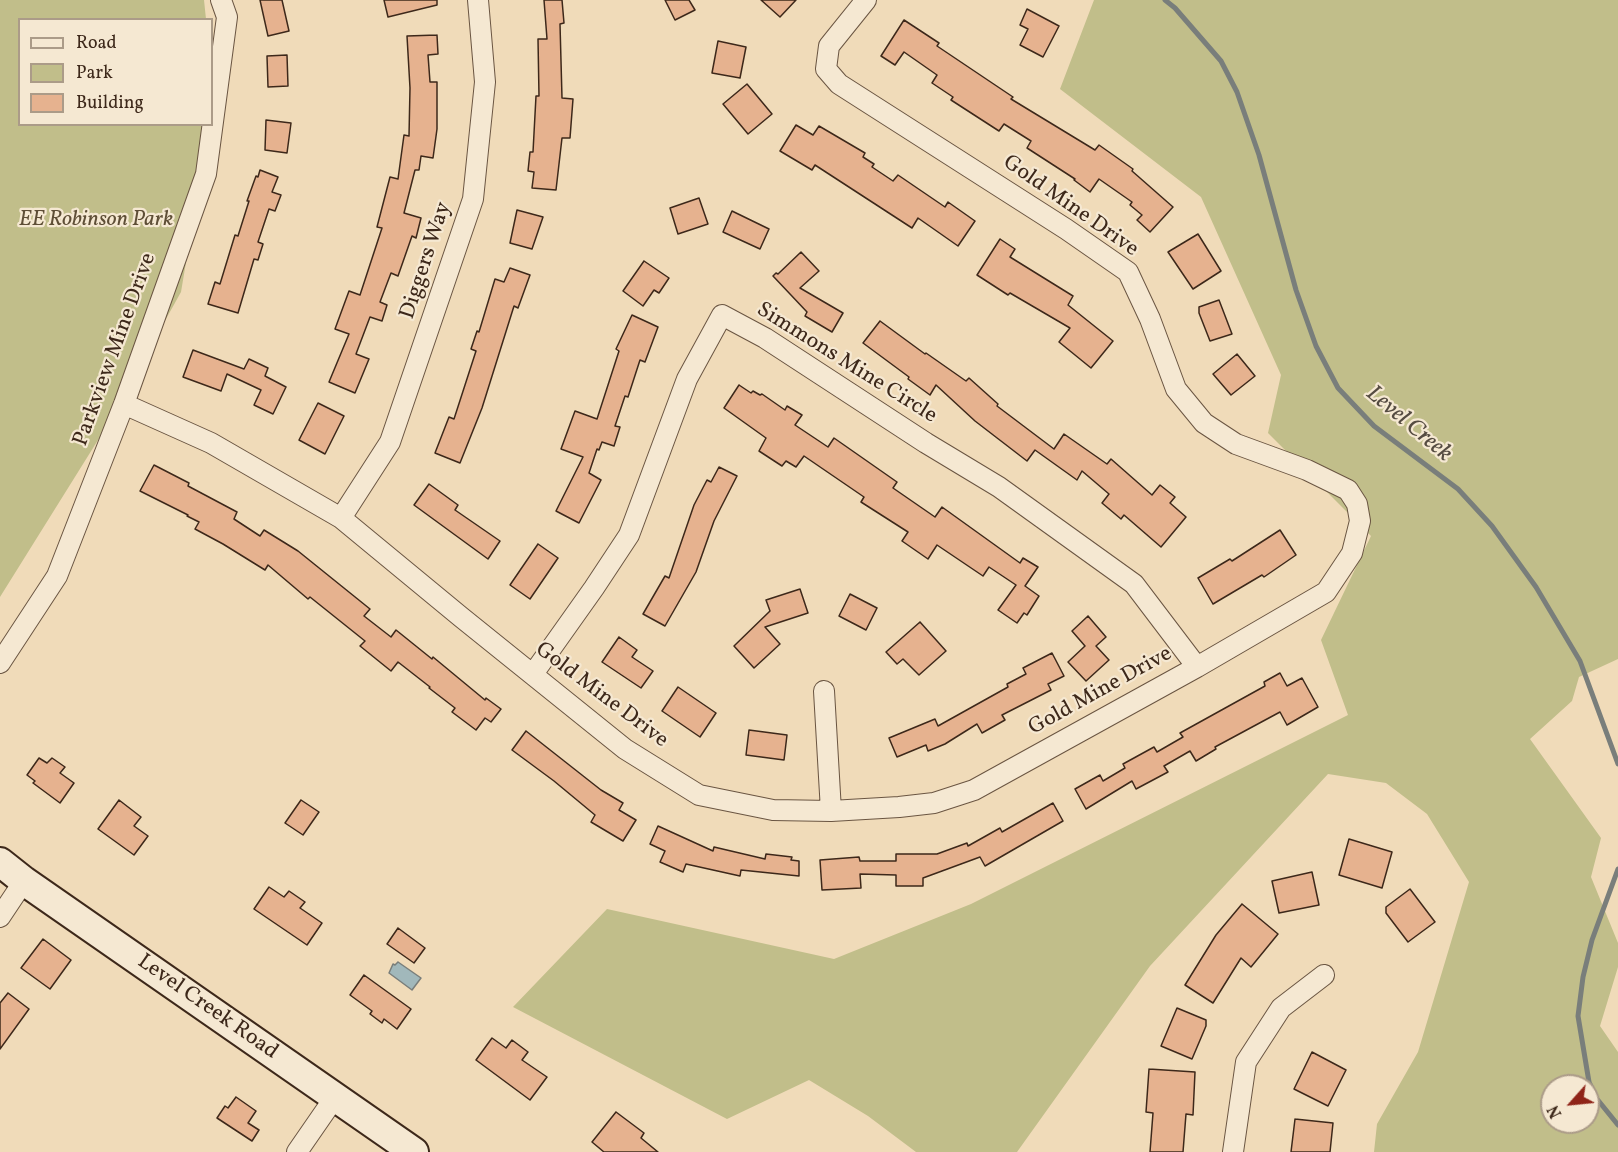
<!DOCTYPE html>
<style>
body{margin:0}
#map{position:relative;width:1618px;height:1152px;overflow:hidden;background:#f0dbb9;font-family:Vollkorn,serif}
canvas{display:block}
.legend{position:absolute;left:18px;top:18px;width:195px;height:108px;box-sizing:border-box;background:#f5e8d2;border:2px solid #ab9b88;margin:0;padding:8px 10px;list-style:none;font-size:18px;color:#3d281a}
.legend li{display:flex;align-items:center;gap:12px;height:30px}
.legend b{width:30px;border:2px solid #ab9b88}
.north{position:absolute;left:1540px;top:1074px;width:60px;height:60px;box-sizing:border-box;background:#f5e8d2;border:2px solid #ab9b88;border-radius:50%;rotate:243deg;font-size:16px;font-weight:700;line-height:24px;text-align:center;color:#3d281a}
.north::after{content:'';display:block;margin:auto;width:21px;height:27px;background:#8f2418;clip-path:polygon(50% 0,100% 100%,50% 72%,0 100%)}
</style>
<div id="map">
<canvas width="1618" height="1152"></canvas>
<ul class="legend">
<li><b style="height:8px;background:#f5e8d2"></b>Road</li>
<li><b style="height:16px;background:#c1be8a"></b>Park</li>
<li><b style="height:16px;background:#e6b28f"></b>Building</li>
</ul>
<div class="north">N</div>
</div>
<script>
const g = document.querySelector('canvas').getContext('2d');
g.lineJoin = 'round';
function paint(path, color) {
  g.fillStyle = color;
  g.fill(path, 'evenodd');
}
function toPath(rows) {
  const path = new Path2D();
  for (const r of rows) {
    path.moveTo(r[0], r[1]);
    for (let i = 2; i < r.length; i += 2) path.lineTo(r[i], r[i + 1]);
  }
  return path;
}
function strokePath(path, color, width, dash) {
  g.strokeStyle = color;
  g.lineWidth = width;
  g.lineCap = dash ? 'butt' : 'round';
  g.setLineDash(dash || []);
  g.stroke(path);
}
function write(font, color, halo, rows, align = 'center') {
  g.font = font + ' Vollkorn,serif';
  g.lineWidth = 4.5;
  g.setLineDash([]);
  g.textBaseline = 'middle';
  g.strokeStyle = halo;
  g.fillStyle = color;
  for (const [text, x, y, turn = 0] of rows) {
    g.save();
    g.translate(x, y);
    g.rotate((+turn || 0) * Math.PI / 180);
    g.textAlign = isNaN(turn) ? turn : align;
    if (halo) g.strokeText(text, 0, 0);
    g.fillText(text, 0, 0);
    g.restore();
  }
}
paint(toPath([
 [0,0,204,0,206,19,20,20,20,124,209,125,181,292,103,432,0,597],
 [1094,0,1618,0,1618,659,1579,677,1572,701,1530,739,1601,838,1591,877,1618,943,1618,967,1600,1026,1618,1052,1618,1152,1374,1152,1377,1124,1418,1052,1469,882,1427,814,1386,783,1328,774,1150,966,1017,1152,916,1152,868,1116,809,1080,727,1119,513,1007,607,909,834,959,971,904,1348,715,1321,640,1371,536,1268,433,1281,375,1201,197,1060,89],
 [1552,1086,1588,1086,1588,1122,1552,1122]
]), '#c1be8a');
const water = toPath([
 [398,962,421,978,412,990,389,973,393,964,395,965,398,962]
]);
paint(water, '#a1b8bb');
strokePath(water, '#797e7b', 1.5);
strokePath(toPath([
 [1165,0,1175,8,1221,61,1237,92,1259,155,1296,290,1316,346,1338,388,1374,426,1458,489,1492,526,1536,587,1580,661,1618,764],
 [1618,869,1592,940,1583,977,1578,1016,1589,1082,1597,1099,1618,1125]
]), '#797e7b', 5);
const building = toPath([
 [260,0,282,0,289,31,268,36,260,0],
 [384,0,437,0,437,5,388,17,384,0],
 [544,0,562,0,564,23,560,24,562,98,573,99,570,138,562,138,556,190,532,188,534,172,528,171,530,152,533,152,536,96,539,96,538,39,547,39,544,0],
 [665,0,689,0,695,10,675,20,665,0],
 [761,0,796,0,780,17,761,0],
 [1027,9,1059,26,1043,57,1020,45,1028,29,1020,25,1027,9],
 [904,20,939,43,937,46,1013,97,1011,99,1095,150,1099,145,1133,169,1132,171,1173,207,1150,232,1137,220,1142,215,1130,205,1132,202,1099,179,1090,192,1074,180,1075,179,1027,148,1031,141,1004,124,999,131,951,100,953,97,932,83,937,75,904,52,895,65,881,56,904,20],
 [437,35,438,54,428,55,430,82,437,82,437,129,433,158,421,156,419,170,415,170,404,213,421,218,416,238,412,236,398,276,391,273,380,302,387,305,382,321,370,317,356,354,369,359,355,393,329,382,349,334,335,329,349,291,360,295,382,228,377,227,390,177,398,179,404,135,409,136,410,88,407,36,437,35],
 [718,41,746,47,740,78,712,73,718,41],
 [287,55,288,86,268,87,267,56,287,55],
 [747,84,772,114,748,134,723,104,747,84],
 [266,120,291,123,287,153,265,150,266,120],
 [796,125,813,135,819,126,865,153,863,157,874,164,872,167,893,181,898,175,945,207,948,202,975,221,958,246,918,218,912,228,815,165,812,170,780,151,796,125],
 [260,170,278,177,272,192,281,195,275,211,269,209,258,242,263,244,258,260,254,259,238,313,208,304,215,282,220,284,235,235,238,236,249,201,247,201,256,176,258,177,260,170],
 [699,198,708,224,678,234,670,208,699,198],
 [517,210,543,217,532,249,510,243,517,210],
 [732,211,769,229,760,249,723,232,732,211],
 [1198,234,1221,271,1193,289,1168,252,1198,234],
 [1000,239,1015,249,1010,257,1073,296,1068,305,1113,341,1091,368,1059,342,1070,328,1010,293,1008,295,977,275,1000,239],
 [801,252,819,271,800,288,843,313,832,332,805,316,807,312,773,276,776,273,778,274,801,252],
 [644,261,669,278,659,293,654,290,643,306,623,291,644,261],
 [510,268,530,275,518,308,514,306,482,408,460,463,435,453,449,417,454,419,476,351,471,349,477,331,479,332,495,279,504,282,510,268],
 [1219,300,1232,334,1210,341,1199,313,1199,307,1219,300],
 [632,315,658,327,645,362,640,360,628,397,625,396,615,426,620,427,614,446,602,442,599,450,597,449,589,473,601,480,579,523,556,511,583,457,561,449,575,411,597,419,619,351,616,349,632,315],
 [880,321,925,354,926,353,966,381,969,378,998,404,997,406,1054,449,1064,434,1107,464,1111,459,1152,495,1160,485,1175,497,1170,503,1186,517,1161,547,1124,515,1121,519,1102,503,1109,494,1082,471,1077,480,1035,450,1027,461,975,421,936,385,930,395,908,379,909,377,863,343,880,321],
 [193,350,244,369,249,359,268,368,265,376,286,387,273,414,254,405,261,390,227,374,221,391,183,377,193,350],
 [1237,354,1255,376,1231,395,1213,374,1237,354],
 [739,385,751,393,753,391,760,395,762,394,785,410,787,406,802,415,795,425,828,447,834,438,897,482,893,488,935,517,942,507,1020,563,1023,558,1038,567,1025,586,1039,596,1027,615,1024,613,1017,623,998,610,1016,585,989,567,983,576,937,545,928,559,902,541,908,532,861,502,864,497,804,456,796,467,786,461,782,466,759,451,766,438,724,408,739,385],
 [318,403,344,416,325,454,299,440,318,403],
 [154,465,189,483,188,486,237,512,234,519,260,536,264,530,298,551,370,609,364,616,391,637,396,630,432,659,433,657,485,700,486,698,501,709,491,722,485,718,476,730,452,712,455,708,429,688,430,687,398,662,391,671,360,646,365,641,310,597,308,599,268,565,265,570,223,544,195,529,199,522,187,516,188,515,140,491,154,465],
 [719,467,737,476,714,521,696,572,665,626,643,614,665,576,669,578,694,505,707,480,711,482,719,467],
 [429,484,458,505,455,510,500,541,488,559,414,505,429,484],
 [1280,530,1296,555,1264,577,1262,575,1213,604,1198,578,1230,559,1232,561,1280,530],
 [538,544,558,558,530,599,510,585,538,544],
 [800,589,808,613,765,627,780,644,754,668,734,646,770,611,766,600,800,589],
 [850,594,877,608,866,630,839,616,850,594],
 [1088,616,1106,637,1096,646,1109,660,1086,681,1068,662,1085,646,1072,631,1088,616],
 [920,622,946,651,919,675,903,659,897,664,886,652,920,622],
 [619,637,637,650,632,657,653,671,641,688,602,662,619,637],
 [1052,653,1064,676,1048,684,1051,690,1002,715,1005,720,982,733,977,724,945,744,928,751,926,745,897,757,889,738,935,719,938,726,1008,687,1007,684,1026,674,1023,668,1052,653],
 [1280,673,1287,686,1302,678,1318,707,1287,725,1280,712,1215,747,1216,749,1196,761,1190,751,1164,766,1168,772,1136,789,1132,781,1086,809,1075,789,1100,775,1103,781,1125,768,1123,764,1154,747,1157,752,1183,737,1180,733,1265,686,1264,682,1280,673],
 [678,687,716,713,700,737,662,711,678,687],
 [749,730,787,735,784,760,746,755,749,730],
 [526,731,601,790,623,803,619,810,636,820,623,841,591,822,595,815,554,781,512,750,526,731],
 [39,758,47,763,52,758,65,767,60,773,74,783,60,803,33,783,35,781,27,775,39,758],
 [119,800,141,817,134,826,148,836,134,855,98,829,119,800],
 [301,800,319,812,303,835,285,823,301,800],
 [1053,803,1063,821,985,866,980,857,923,878,923,886,896,886,896,875,860,874,861,888,822,890,820,860,859,857,860,861,896,861,896,854,937,854,967,843,968,846,1000,828,1002,832,1053,803],
 [658,826,713,851,714,847,765,859,766,854,792,857,791,860,799,861,799,876,741,870,740,876,686,864,683,872,660,862,665,851,650,844,658,826],
 [1349,839,1392,852,1382,888,1339,875,1349,839],
 [1312,872,1319,905,1279,913,1272,881,1312,872],
 [269,887,284,897,289,891,305,902,300,908,322,923,307,945,254,909,269,887],
 [1410,889,1435,922,1408,942,1386,913,1386,907,1410,889],
 [1242,904,1278,934,1251,967,1241,958,1213,1003,1185,985,1216,935,1242,904],
 [398,928,425,948,414,963,387,944,398,928],
 [43,939,71,960,50,989,21,968,43,939],
 [364,975,411,1009,397,1029,384,1019,382,1023,370,1014,372,1011,350,995,364,975],
 [8,993,29,1009,0,1049,0,1003,8,993],
 [1177,1008,1206,1020,1206,1026,1192,1059,1161,1046,1177,1008],
 [492,1038,506,1048,512,1040,528,1052,522,1060,547,1077,530,1100,476,1060,492,1038],
 [1312,1052,1346,1070,1328,1106,1294,1089,1312,1052],
 [1149,1069,1195,1072,1193,1115,1186,1114,1183,1152,1150,1152,1153,1113,1146,1112,1149,1069],
 [236,1097,256,1111,248,1123,259,1130,252,1141,217,1118,225,1106,228,1108,236,1097],
 [616,1112,644,1133,641,1138,658,1152,604,1152,592,1142,616,1112],
 [1295,1119,1333,1123,1330,1152,1291,1152,1295,1119]
]);
paint(building, '#e6b28f');
strokePath(building, '#3d281a', 1.5);
const street = toPath([
 [124,404,211,443,341,518,461,617,625,749,699,795,773,810,831,811,899,807,934,803,974,790,1197,667,1326,592,1352,553,1360,521,1357,504,1348,490,1307,470,1236,444,1204,423,1176,389,1150,319,1128,272,1066,229,839,84,826,69,829,46,866,0],
 [341,518,390,442,473,199,485,82,478,0],
 [0,663,57,576,124,404,206,174,227,17,221,0],
 [533,674,594,588,629,535,687,379,722,315,765,338,926,443,999,487,1134,584,1197,667],
 [824,691,831,811],
 [0,917,24,881],
 [297,1152,335,1097],
 [1233,1152,1246,1062,1281,1008,1324,975]
]);
const secondary = toPath([
 [0,862,24,881,414,1152]
]);
strokePath(street, '#6a5542', 22);
strokePath(secondary, '#3d281a', 32);
strokePath(street, '#f5e8d2', 20);
strokePath(secondary, '#f5e8d2', 28);
write('22px', '#3d281a', '#f5e8d2', [
 ["Gold Mine Drive",1070,207,35],
 ["Diggers Way",427,261,-72],
 ["Parkview Mine Drive",116,350,-70],
 ["Simmons Mine Circle",846,364,32],
 ["Gold Mine Drive",1101,692,-29],
 ["Gold Mine Drive",601,696,37],
 ["Level Creek Road",207,1008,35]
]);
write('italic 22px', '#5e4e36', '#f5e8d2', [
 ["EE Robinson Park",96,221]
]);
write('italic 24px', '#564c42', '#f5e8d2', [
 ["Level Creek",1408,425,40]
]);
</script>
